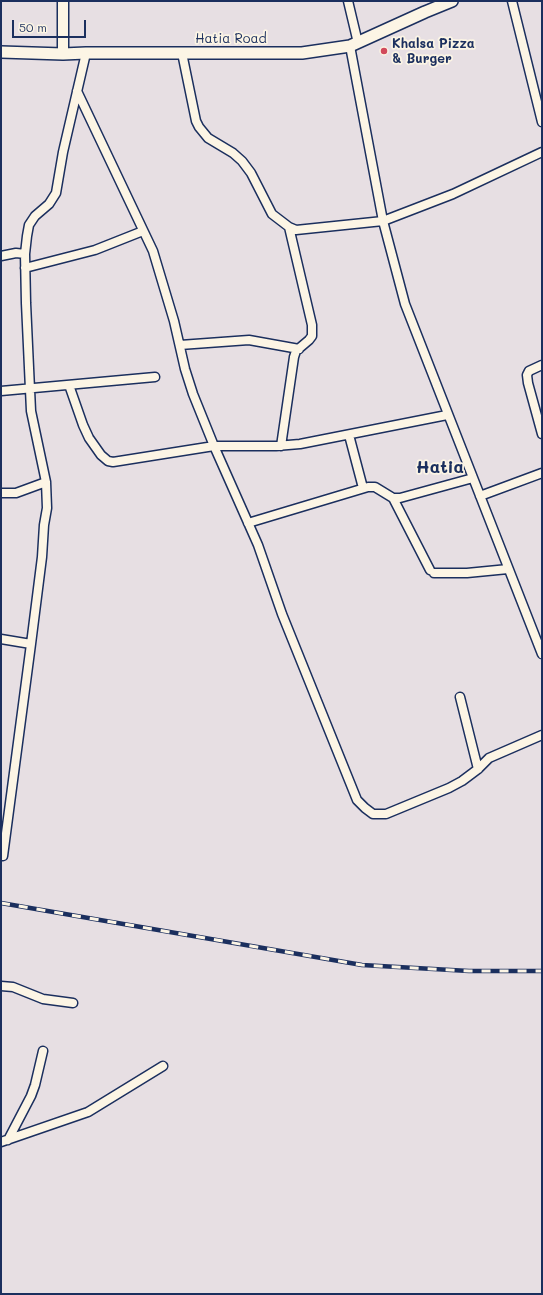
<!DOCTYPE html>
<style>
body{margin:0}
#map{position:relative;width:543px;height:1295px;overflow:hidden;background:#e7dfe3;font-family:Mali,sans-serif}
canvas{display:block}
.frame{position:absolute;inset:0;border:2px solid #1b2f5e;pointer-events:none}
.scale{position:absolute;left:12px;top:20px;width:74px;height:18px;box-sizing:border-box;border:2px solid #1b2f5e;border-top:0;padding-left:5px;font-size:12px;line-height:14px;white-space:nowrap;color:#1b2f5e;-webkit-text-stroke:3px #fcf5e5;paint-order:stroke}
</style>
<div id="map">
<canvas width="543" height="1295"></canvas>
<div class="frame"></div>
<div class="scale">50 m</div>
</div>
<script>
const g = document.querySelector('canvas').getContext('2d');
g.lineJoin = 'round';
function toPath(rows) {
  const path = new Path2D();
  for (const r of rows) {
    path.moveTo(r[0], r[1]);
    for (let i = 2; i < r.length; i += 2) path.lineTo(r[i], r[i + 1]);
  }
  return path;
}
function strokePath(path, color, width, dash) {
  g.strokeStyle = color;
  g.lineWidth = width;
  g.lineCap = dash ? 'butt' : 'round';
  g.setLineDash(dash || []);
  g.stroke(path);
}
function write(font, color, halo, rows, align = 'center') {
  g.font = font + ' Mali,sans-serif';
  g.lineWidth = 3.5;
  g.setLineDash([]);
  g.textBaseline = 'middle';
  g.strokeStyle = halo;
  g.fillStyle = color;
  for (const [text, x, y, turn = 0] of rows) {
    g.save();
    g.translate(x, y);
    g.rotate((+turn || 0) * Math.PI / 180);
    g.textAlign = isNaN(turn) ? turn : align;
    if (halo) g.strokeText(text, 0, 0);
    g.fillText(text, 0, 0);
    g.restore();
  }
}
const minor = toPath([
 [348,1,358,43],
 [512,1,542,122],
 [350,46,383,221,405,304,542,654],
 [182,53,196,121,199,127,208,138,233,153,242,161,251,173,272,214,289,227,296,230,383,221,453,194,542,152],
 [77,91,153,251,174,321,185,369,193,394,214,446,258,545,282,614,357,800,365,808,373,814,386,814,449,788,462,781,478,769,489,758,542,735],
 [1,256,16,253,25,254],
 [25,268,95,250,143,231],
 [180,345,249,340,299,349],
 [542,365,529,371,527,375,528,383,542,434],
 [69,385,83,425,89,438,101,455,108,461,113,462,214,446,276,446,300,444,447,415],
 [1,391,155,377],
 [349,435,363,488],
 [281,446,294,357,296,351,309,340,312,336,312,325,289,227],
 [1,493,16,493,46,482],
 [480,496,542,473],
 [393,498,430,570],
 [248,523,368,487,375,487,393,498,400,498,473,478],
 [434,573,467,573,508,569],
 [1,639,31,644],
 [460,697,478,769],
 [3,856,31,644,42,557,44,525,47,508,46,482,31,411,26,303,25,254,27,236,29,225,35,216,49,204,56,193,63,152,86,53],
 [1,986,13,987,43,999,73,1003],
 [8,1140,31,1096,35,1085,43,1051],
 [1,1142,88,1112,163,1066]
]);
const tertiary = toPath([
 [63,1,63,54]
]);
const secondary = toPath([
 [1,52,63,54,86,53,302,53,350,46,425,12,452,1]
]);
strokePath(minor, '#1b2f5e', 11);
strokePath(tertiary, '#1b2f5e', 13);
strokePath(secondary, '#1b2f5e', 14);
strokePath(minor, '#fcf5e5', 8);
strokePath(tertiary, '#fcf5e5', 10);
strokePath(secondary, '#fcf5e5', 11);
const rail = toPath([
 [1,903,362,965,469,971,542,971]
]);
strokePath(rail, '#1b2f5e', 4.5);
strokePath(rail, '#fcf5e5', 3, [9]);
for (const [x, y, r, color] of [
 [384,51,4,"#d1495b"]
]) {
  const dot = new Path2D();
  dot.arc(x, y, r, 0, 2 * Math.PI);
  g.fillStyle = color;
  g.fill(dot);
  strokePath(dot, '#fcf5e5', 1.5);
}
write('13px', '#1b2f5e', '#fcf5e5', [
 ["Hatia Road",231,39]
]);
write('bold 13px', '#1b2f5e', '#fcf5e5', [
 ["Khalsa Pizza",392,44],
 ["& Burger",392,59]
], 'left');
write('bold 17px', '#1b2f5e', '#fcf5e5', [
 ["Hatia",440,468]
]);
</script>
